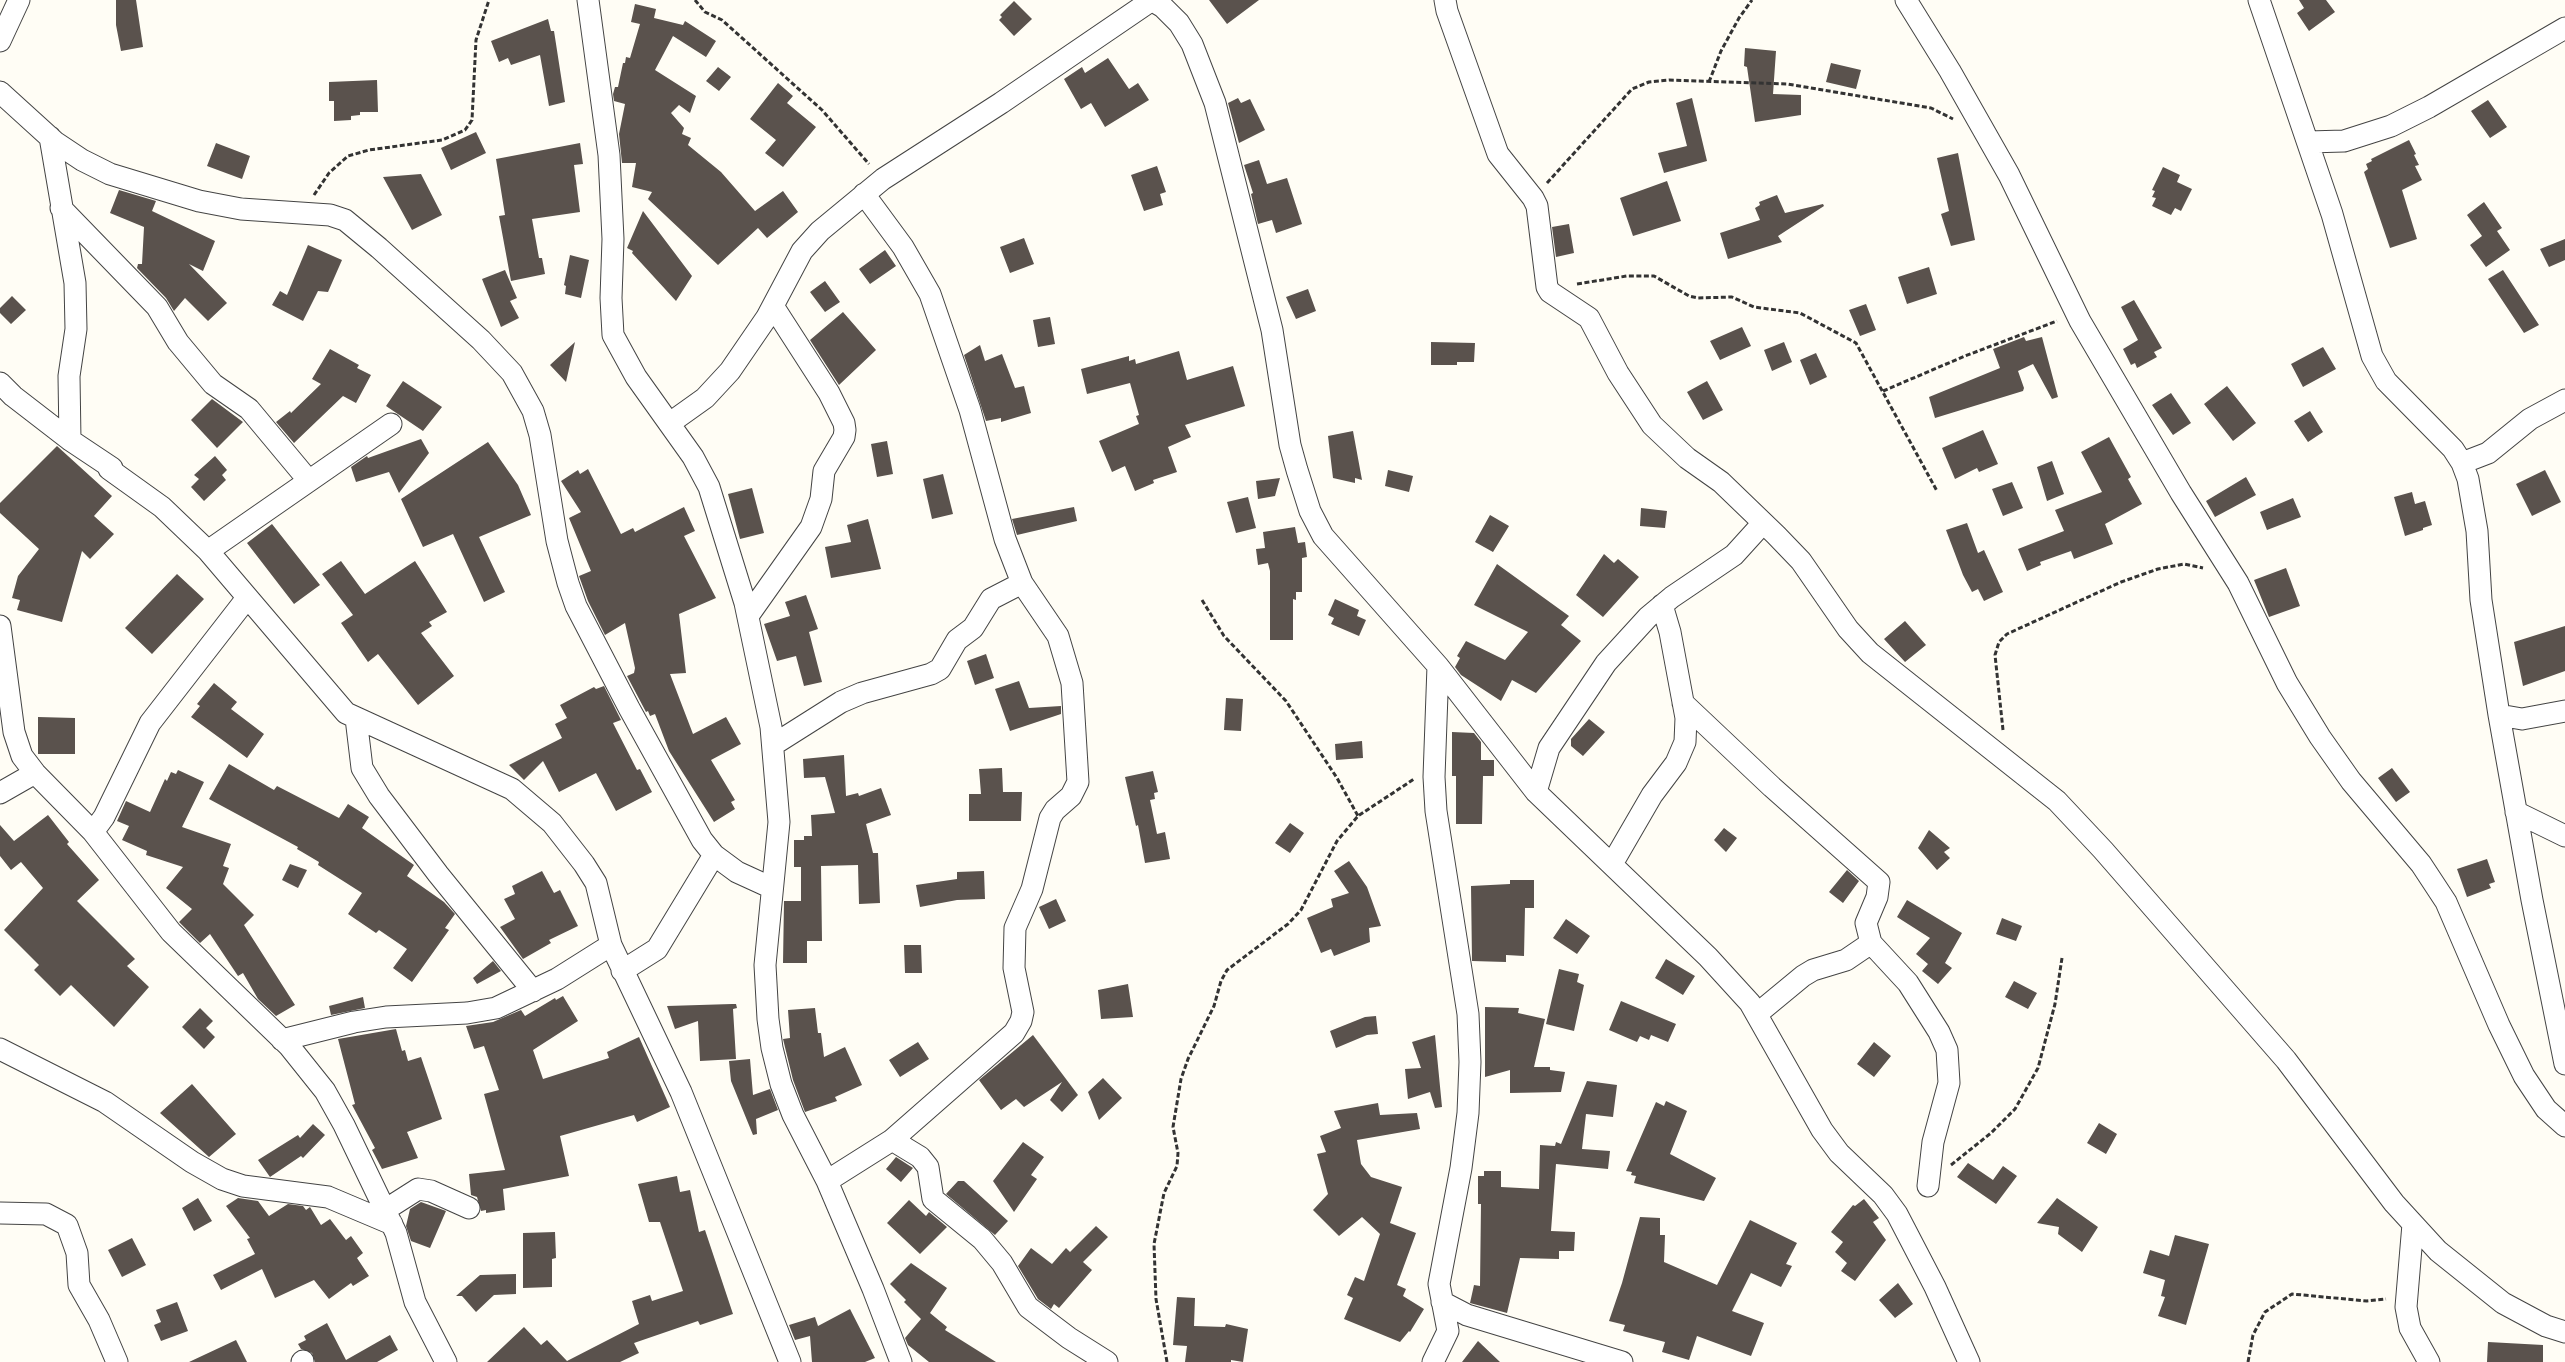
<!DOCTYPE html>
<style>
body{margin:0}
canvas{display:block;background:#fffdf5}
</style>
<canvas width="2565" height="1362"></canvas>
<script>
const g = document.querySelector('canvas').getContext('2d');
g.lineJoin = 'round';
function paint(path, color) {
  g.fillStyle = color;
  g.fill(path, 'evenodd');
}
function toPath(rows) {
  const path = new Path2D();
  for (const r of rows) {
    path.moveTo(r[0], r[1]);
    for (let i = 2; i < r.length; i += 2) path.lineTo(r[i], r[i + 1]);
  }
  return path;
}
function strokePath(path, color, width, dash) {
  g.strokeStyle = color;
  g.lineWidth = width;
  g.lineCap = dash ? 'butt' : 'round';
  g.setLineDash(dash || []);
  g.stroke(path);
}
paint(toPath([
 [116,0,136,0,143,47,121,51,116,25],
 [1209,0,1259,0,1227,24],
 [2299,0,2326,0,2335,12,2309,31,2297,13,2304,8],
 [1014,1,1032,19,1014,36,999,20,1002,17,1000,15],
 [635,4,656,9,654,18,683,25,685,21,716,41,706,57,673,36,655,70,696,96,690,113,679,105,671,113,684,128,682,134,691,138,688,145,721,172,755,211,783,191,798,212,767,238,758,228,718,265,648,199,652,192,632,187,636,163,622,163,619,134,625,104,614,101,613,94,615,87,618,87,623,63,625,63,626,57,630,58,640,24,631,22],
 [548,19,551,31,554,31,565,102,549,106,540,55,511,65,508,58,499,62,491,41],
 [1745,48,1776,51,1773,94,1801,95,1801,115,1755,122,1747,67,1744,66],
 [1108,58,1129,89,1138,83,1149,100,1105,127,1091,103,1081,109,1064,79,1082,67,1085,73],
 [1831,63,1861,70,1856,89,1826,82],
 [718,67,731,77,719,91,706,81],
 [377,80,378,112,360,112,360,115,351,116,351,120,334,121,334,101,329,101,329,82],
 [778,83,793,96,787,103,816,127,783,167,765,153,776,140,750,119],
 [1238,98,1241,103,1250,99,1265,130,1239,143,1228,103],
 [1692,98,1707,161,1664,173,1658,153,1687,146,1676,103],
 [2488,100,2507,127,2490,138,2471,111],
 [476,132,486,153,451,170,441,148],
 [2409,140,2416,154,2414,155,2419,165,2415,166,2422,180,2402,190,2417,239,2390,248,2364,172,2368,169,2366,164,2372,161,2371,159],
 [216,143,250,156,242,179,207,166],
 [580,143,583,164,574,165,580,212,532,219,539,258,542,258,545,274,511,281,499,216,505,215,496,159],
 [1958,153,1975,240,1951,246,1941,214,1949,211,1937,158],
 [1259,160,1267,184,1287,178,1302,224,1276,233,1272,220,1258,224,1251,194,1253,193,1244,165],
 [1157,166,1166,192,1160,194,1163,205,1144,211,1131,175],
 [2163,167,2180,175,2177,182,2192,189,2181,211,2175,208,2171,215,2152,206,2156,198,2152,197,2155,191,2152,190],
 [421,174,442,215,412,230,383,177],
 [1667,181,1681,221,1633,236,1620,198],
 [119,190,156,201,152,211,215,241,203,271,189,264,227,303,208,321,185,298,174,311,166,298,137,268,138,264,142,264,144,227,110,213],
 [1777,195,1785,213,1823,204,1824,206,1778,236,1782,242,1728,259,1720,233,1760,220,1755,208,1760,205,1759,202],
 [2484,202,2502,228,2497,231,2510,250,2486,267,2470,245,2482,236,2467,215],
 [643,211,692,276,676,301,632,253,633,251,627,248],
 [1569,224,1574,253,1556,257,1552,227],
 [1024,238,1034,264,1010,273,1000,247],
 [2565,239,2565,260,2549,267,2540,249],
 [308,245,342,260,328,292,318,291,303,321,272,305,280,291,287,295],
 [885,250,896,266,870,284,859,269],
 [570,255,589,260,581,298,565,294,566,286,564,285],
 [1929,267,1937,294,1907,304,1898,277],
 [505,270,517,298,510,301,519,318,501,327,482,279],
 [2503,270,2539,325,2524,333,2488,279],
 [825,281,840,302,825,312,810,292],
 [1308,289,1316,311,1296,319,1286,297],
 [12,296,26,310,11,324,0,313,0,308],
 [2134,300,2162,348,2154,352,2157,357,2137,368,2135,363,2131,365,2123,349,2138,340,2121,307],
 [1866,304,1876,330,1860,336,1849,310],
 [843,312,876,350,839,385,810,340],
 [1050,317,1055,344,1038,347,1033,320],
 [1742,327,1751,346,1720,360,1710,341],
 [2024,337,2026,341,2042,337,2058,397,2052,399,2033,364,2018,371,2024,388,2023,391,1935,418,1929,397,2000,368,1993,349],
 [575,342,566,382,550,365],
 [1431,342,1475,343,1474,362,1457,362,1457,365,1431,365],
 [1784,342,1792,362,1772,371,1764,350],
 [980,345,985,361,1002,354,1015,388,1024,386,1031,413,1001,422,1001,418,986,421,964,355],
 [2323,347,2336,369,2303,387,2291,364],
 [330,349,359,365,357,368,371,375,356,403,343,396,294,443,276,422,290,411,291,413,321,384,312,379],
 [1179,351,1187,380,1233,366,1245,406,1185,425,1191,437,1168,447,1177,472,1153,480,1154,483,1135,491,1125,466,1112,472,1099,441,1139,424,1136,416,1139,415,1130,383,1087,394,1081,369,1129,356,1129,361,1135,359,1136,364],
 [1816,353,1827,377,1810,385,1800,360],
 [403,381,442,407,423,431,386,406],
 [1707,381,1723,410,1703,420,1687,392],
 [2227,386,2256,423,2233,441,2204,404],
 [2171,393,2191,423,2173,435,2152,405],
 [212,399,243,422,217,448,191,420],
 [2310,411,2323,432,2308,442,2294,421],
 [1983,430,1998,464,1979,472,1977,468,1955,479,1942,448],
 [1353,431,1362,480,1355,478,1355,483,1333,478,1328,436],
 [2109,437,2131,477,2128,479,2142,504,2105,524,2113,544,2074,559,2071,551,2040,562,2041,565,2027,571,2018,549,2064,531,2055,510,2102,492,2081,452],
 [421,439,429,453,399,493,389,472,356,482,351,467,367,456,368,458],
 [887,441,893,474,877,477,871,444],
 [488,442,518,485,531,515,479,537,505,592,484,602,453,534,423,547,401,499],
 [57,446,112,496,94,516,114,534,90,559,82,551,62,622,17,610,20,600,12,598,18,576,39,549,0,513,0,503],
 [215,456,227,470,222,475,226,480,204,501,191,487,199,479,194,475],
 [2052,461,2064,494,2047,501,2037,467],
 [588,469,621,534,633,528,635,532,684,507,695,531,684,536,716,598,679,614,686,673,670,674,693,734,726,717,741,744,711,760,735,800,731,802,735,809,714,822,669,751,655,714,650,716,648,711,646,712,627,676,634,673,635,668,625,623,605,635,588,601,579,576,591,571,569,518,581,512,561,481,578,470,580,474],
 [1388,470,1413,476,1409,492,1385,486],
 [2545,470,2561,502,2532,516,2516,484],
 [943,474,953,514,932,519,923,479],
 [2246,477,2256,495,2215,517,2206,501],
 [1280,478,1275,496,1258,499,1256,481],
 [2012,482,2023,508,2003,516,1992,489],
 [752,488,764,533,740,539,728,494],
 [2412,492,2415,504,2425,501,2432,525,2423,528,2423,530,2405,536,2394,497],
 [1248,497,1256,528,1236,533,1227,502],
 [2293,498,2301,517,2267,530,2260,512],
 [1074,507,1077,521,1017,535,1012,519],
 [1641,508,1667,511,1665,528,1640,526],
 [1490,515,1509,526,1493,552,1475,542],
 [868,519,881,569,831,578,825,547,851,542,847,525],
 [1967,523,1978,553,1984,550,2003,592,1984,601,1978,589,1972,592,1963,575,1946,530],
 [272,524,320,585,294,604,247,543],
 [1295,527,1298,543,1305,542,1307,557,1302,558,1302,592,1296,592,1296,600,1293,599,1293,640,1270,640,1270,571,1268,563,1258,565,1256,549,1265,548,1263,532],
 [1604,554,1614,563,1618,559,1639,577,1603,617,1576,595],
 [341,561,365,594,415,561,447,612,429,622,432,626,421,633,454,676,418,705,378,654,368,662,341,623,353,615,322,574],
 [1497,564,1569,616,1561,625,1581,641,1536,693,1512,680,1501,701,1461,675,1455,667,1460,658,1457,656,1466,641,1505,660,1528,632,1474,605],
 [2286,568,2300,606,2269,617,2254,580],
 [177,574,204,599,152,654,125,628],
 [806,595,818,629,809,632,822,682,804,686,796,656,777,661,764,624,790,616,785,602],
 [1335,599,1359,610,1357,616,1366,620,1359,636,1331,624,1334,618,1328,615],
 [1905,621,1926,645,1905,662,1884,639],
 [2565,626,2565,671,2523,686,2514,642],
 [986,654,994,678,975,685,967,661],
 [1019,681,1029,708,1061,706,1061,714,1010,731,995,689],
 [214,683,237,702,231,709,264,734,247,758,191,717,200,706,197,704],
 [604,686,621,720,613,723,637,770,640,769,652,792,616,811,596,773,559,792,543,761,524,780,509,765,562,738,555,724,567,718,560,705,594,687,596,689],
 [1226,698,1243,699,1241,731,1224,730],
 [38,717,75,718,75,754,38,754],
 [1589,719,1605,732,1583,756,1571,746,1571,739],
 [1452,732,1474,733,1481,742,1481,760,1494,760,1494,776,1483,776,1482,824,1456,824,1456,776,1452,776],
 [1362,741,1363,758,1336,760,1335,744],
 [844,755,846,796,858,793,859,796,881,788,891,815,866,824,873,853,878,853,880,903,859,904,858,865,821,866,822,941,807,941,807,963,783,963,784,901,801,901,801,867,794,867,794,840,804,840,804,836,812,836,811,815,835,813,825,777,804,778,803,759],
 [229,764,274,790,277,786,339,818,348,804,369,817,362,828,414,865,407,876,444,902,455,914,445,928,449,930,412,982,393,968,407,949,379,930,376,933,348,914,362,893,318,865,319,862,297,849,298,847,209,799],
 [1002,768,1003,792,1022,792,1021,821,969,821,969,794,981,794,979,769],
 [2392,768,2410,792,2396,802,2378,778],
 [178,770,204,782,182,827,231,844,223,866,229,868,223,884,254,915,244,925,295,1005,276,1016,258,999,243,973,238,976,210,934,200,943,179,922,192,909,166,888,183,867,146,855,147,851,122,840,129,826,117,821,126,801,150,812,165,779,167,781,171,772,176,774],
 [1153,771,1158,792,1154,793,1155,799,1150,800,1157,834,1165,832,1170,859,1145,863,1138,825,1136,826,1125,777],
 [48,815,69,842,67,844,99,880,77,901,135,959,127,966,149,987,114,1027,71,985,60,996,34,970,39,965,4,930,43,888,21,862,11,870,0,856,0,825,14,841],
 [1290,823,1304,833,1290,853,1275,843],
 [1724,828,1737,838,1726,852,1714,840],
 [1929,830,1950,848,1944,852,1950,858,1937,870,1918,848],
 [2487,859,2495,882,2489,884,2491,888,2467,897,2457,869],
 [1349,861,1367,887,1381,926,1369,928,1370,942,1334,956,1331,949,1321,953,1307,918,1333,907,1331,899,1349,893,1334,871],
 [290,864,307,870,298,888,282,880],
 [1847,870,1859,881,1843,903,1829,892],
 [542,871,554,893,560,890,578,926,549,940,551,943,523,959,500,927,515,919,504,899,515,894,512,886],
 [984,871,985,899,957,900,920,907,916,885,957,879,957,872],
 [1510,880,1534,880,1534,908,1525,908,1524,956,1506,955,1506,962,1472,961,1471,886,1510,884],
 [1056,899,1066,921,1049,929,1039,907],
 [1907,900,1962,933,1945,963,1952,968,1938,984,1922,971,1928,964,1916,954,1930,938,1897,917],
 [2002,918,2022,926,2016,941,1996,934],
 [1566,919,1590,936,1577,954,1553,938],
 [904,945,921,945,922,973,905,973],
 [1666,959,1695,976,1683,995,1655,978],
 [493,961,501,971,477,984,473,978],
 [1559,969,1579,974,1577,982,1584,985,1574,1031,1546,1024],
 [2014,981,2037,993,2028,1009,2005,997],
 [1128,984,1133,1017,1101,1019,1098,990],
 [563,996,578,1021,533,1050,543,1079,609,1058,607,1052,639,1037,670,1107,637,1122,634,1115,560,1136,569,1176,503,1189,505,1210,486,1213,486,1210,481,1211,477,1197,471,1195,469,1174,505,1170,484,1094,499,1090,484,1046,474,1049,466,1026,493,1022,521,1010,525,1016,555,998,556,1000],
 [363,997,365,1008,331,1015,329,1006],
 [1621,1001,1676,1024,1668,1042,1651,1035,1649,1040,1640,1036,1637,1042,1609,1030],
 [732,1004,736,1004,737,1008,733,1009,736,1059,700,1061,698,1021,675,1029,667,1006],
 [1485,1007,1519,1008,1518,1013,1545,1019,1534,1067,1550,1067,1550,1070,1565,1072,1561,1092,1510,1093,1510,1070,1485,1077],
 [200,1008,213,1021,206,1028,215,1037,204,1049,182,1027],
 [815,1008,818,1033,821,1033,824,1057,845,1047,862,1085,835,1097,837,1101,805,1112,793,1080,783,1039,790,1038,788,1010],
 [1376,1016,1378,1034,1367,1035,1336,1048,1330,1031,1365,1017],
 [396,1029,402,1051,405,1050,408,1061,421,1057,442,1119,407,1132,418,1158,382,1169,372,1150,375,1148,352,1105,355,1104,338,1039],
 [1033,1035,1078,1095,1062,1112,1050,1100,1062,1082,1024,1107,1016,1099,1001,1110,979,1080],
 [1435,1035,1442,1107,1435,1108,1430,1092,1408,1099,1405,1069,1421,1068,1412,1042],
 [918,1042,929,1059,900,1077,889,1060],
 [1874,1042,1891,1056,1874,1077,1857,1064],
 [750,1059,753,1095,770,1089,778,1110,756,1119,757,1134,753,1135,731,1081,729,1061],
 [1103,1078,1122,1098,1099,1120,1088,1092],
 [1587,1081,1617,1085,1613,1117,1586,1114,1582,1149,1610,1151,1608,1169,1556,1164,1551,1231,1575,1232,1574,1251,1559,1251,1559,1259,1520,1258,1507,1313,1470,1303,1474,1285,1480,1286,1481,1204,1478,1204,1478,1176,1484,1176,1484,1171,1501,1171,1501,1187,1539,1189,1540,1145,1555,1146,1556,1142,1561,1144],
 [192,1084,236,1134,209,1157,160,1113],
 [1666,1101,1687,1111,1670,1154,1716,1178,1704,1201,1634,1183,1636,1176,1631,1175,1632,1172,1626,1171,1656,1102,1664,1106],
 [1378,1103,1380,1115,1417,1113,1420,1129,1357,1140,1361,1164,1371,1177,1402,1187,1390,1223,1416,1233,1397,1285,1406,1289,1403,1296,1424,1309,1410,1332,1409,1331,1400,1342,1344,1319,1353,1298,1347,1295,1355,1277,1364,1281,1380,1234,1362,1217,1339,1236,1313,1210,1328,1194,1317,1154,1326,1152,1320,1136,1341,1128,1334,1111],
 [2099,1123,2117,1134,2106,1154,2087,1143],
 [313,1124,325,1135,303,1158,301,1156,270,1177,258,1160,298,1135,300,1138],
 [1023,1142,1044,1157,1031,1175,1037,1179,1014,1212,993,1181],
 [896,1157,913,1168,901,1182,886,1169],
 [1968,1163,1993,1180,2003,1166,2017,1176,1996,1204,1957,1177],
 [677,1176,680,1192,690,1190,699,1232,705,1230,733,1314,700,1325,698,1321,634,1343,639,1353,620,1362,487,1362,524,1327,541,1345,547,1340,567,1361,639,1324,632,1301,650,1295,652,1301,683,1291,660,1222,649,1222,638,1184],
 [958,1181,964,1181,1008,1221,995,1235,946,1194],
 [198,1198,212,1221,194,1231,182,1208],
 [238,1198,258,1201,269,1216,288,1204,303,1206,306,1210,310,1207,321,1225,330,1219,346,1240,351,1236,363,1253,357,1258,369,1276,353,1286,351,1283,329,1299,314,1280,275,1298,262,1269,221,1290,213,1275,255,1254,247,1239,250,1238,226,1206],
 [2057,1198,2098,1227,2082,1252,2058,1234,2059,1227,2037,1223],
 [1864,1199,1879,1218,1873,1222,1886,1240,1855,1281,1841,1271,1847,1263,1835,1252,1843,1242,1831,1232,1853,1205,1855,1206],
 [909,1200,926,1216,929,1212,947,1227,920,1254,887,1223],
 [421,1202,446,1211,430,1248,411,1241,406,1226,410,1209],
 [1640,1217,1660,1218,1660,1235,1665,1235,1664,1262,1717,1285,1750,1220,1797,1243,1786,1264,1792,1266,1781,1287,1751,1273,1732,1311,1764,1323,1751,1356,1697,1336,1689,1360,1662,1352,1665,1342,1623,1331,1625,1325,1609,1321,1622,1283],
 [1096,1226,1108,1237,1083,1262,1092,1270,1059,1308,1054,1304,1051,1309,1038,1299,1018,1266,1031,1248,1052,1264,1066,1248,1070,1252],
 [555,1232,556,1258,552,1259,552,1287,523,1288,523,1233],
 [2175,1235,2209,1244,2186,1325,2158,1316,2165,1297,2161,1296,2165,1280,2143,1273,2150,1250,2169,1256],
 [132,1238,146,1265,122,1277,108,1250],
 [911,1263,947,1288,930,1313,947,1327,945,1330,996,1362,929,1362,908,1345,905,1338,921,1319,904,1302,906,1300,890,1284],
 [516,1274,516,1294,494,1295,476,1312,462,1296,456,1296,480,1275],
 [1898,1283,1913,1304,1895,1318,1879,1300],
 [1177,1297,1195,1298,1194,1326,1225,1327,1226,1324,1248,1329,1243,1362,1231,1360,1231,1362,1185,1362,1187,1346,1173,1345],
 [177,1302,188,1331,161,1341,154,1325,161,1322,156,1310],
 [850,1309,875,1358,865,1362,812,1362,810,1336,795,1340,789,1325,815,1317,818,1326],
 [327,1323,346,1360,390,1335,398,1350,377,1362,315,1362,312,1353,301,1349,298,1344,306,1340,304,1336],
 [236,1340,247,1362,189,1362],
 [1478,1341,1500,1362,1462,1362],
 [2488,1342,2543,1345,2543,1362,2487,1362]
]), '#5a524d');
const street = toPath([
 [588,0,609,155,613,239,611,298,613,335,636,377,693,457,709,487,745,603,771,727,779,822,765,965,768,1019,772,1048,781,1084,793,1115,827,1181,873,1289,901,1362],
 [1151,0,1163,7,1179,23,1192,44,1215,103,1272,330,1290,445,1297,470,1310,511,1323,536,1438,666,1536,792,1708,957,1750,1003,1822,1130,1839,1153,1883,1195,1897,1214,1935,1287,1969,1362],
 [1445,0,1447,11,1498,154,1533,198,1537,206,1547,287,1550,292,1589,318,1618,373,1652,425,1687,458,1721,482,1776,535,1801,561,1848,629,1870,653,2057,801,2103,850,2286,1060,2394,1203,2438,1251,2503,1303,2546,1326,2565,1332],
 [1906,0,1950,71,2009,175,2080,321,2181,493,2238,583,2287,683,2320,737,2351,781,2421,864,2446,902,2499,1025,2524,1076,2546,1109,2565,1126],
 [2259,0,2332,214,2372,356,2386,381,2453,449,2462,463,2468,479,2477,531,2481,600,2499,715,2532,900,2565,1064],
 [0,41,19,0],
 [0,92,55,142,82,160,110,174,199,201,241,209,330,215,345,220,379,248,481,340,512,373,533,411,540,435,557,541,568,583,576,606,629,708,702,840,714,855,737,872,772,888],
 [50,137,75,283,76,329,69,376,70,440],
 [2308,142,2344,141,2391,126,2429,107,2565,28],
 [61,208,157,307,178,342,213,384,249,409,309,481],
 [0,383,13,396,70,440,112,468,109,469,162,507,208,551,346,713,512,789,552,823,584,864,596,883,611,945,681,1092,790,1362],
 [670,423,705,398,730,371,767,317,802,251,820,231,883,179,1001,103,1152,0],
 [2462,463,2488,453,2530,419,2565,400],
 [208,551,391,424],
 [748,616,811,527,821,499,824,471,844,437,845,430,844,423,829,393,773,306],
 [0,626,14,732,22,756,35,773,93,832,171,932,289,1046,325,1091,344,1125,396,1233,415,1302,446,1362],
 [1683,703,1772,787,1879,882,1877,897,1866,923,1871,943,1908,983,1939,1032,1947,1050,1949,1083,1933,1142,1928,1186],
 [2499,715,2522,719,2565,711],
 [356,718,362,768,379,796,438,874,533,991],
 [773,745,841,702,862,693,931,674,940,669,957,640,973,628,991,599,1022,583],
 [1536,792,1549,748,1606,663,1648,617,1672,597,1734,555,1763,523],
 [0,793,35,773],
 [2516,812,2565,836],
 [93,832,104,817,150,723,247,598],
 [1612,864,1652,795,1676,763,1685,742,1686,718,1670,632,1662,605],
 [622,971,657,949,714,855],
 [1757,1014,1803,976,1813,970,1846,960,1871,943],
 [282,1040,354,1022,386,1017,467,1013,496,1008,557,979,611,945],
 [0,1049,105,1102,192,1162,222,1179,243,1186,328,1197,392,1224],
 [892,1140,920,1157,928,1167,933,1199,982,1239,1002,1263,1028,1307,1069,1338,1107,1362],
 [827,1181,892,1140,1014,1033,1021,1021,1023,1012,1014,968,1015,928,1032,889,1050,818,1055,810,1071,796,1078,782,1072,683,1058,636,1022,583,1005,539,970,410,930,294,903,247,864,194],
 [385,1210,418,1189,431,1191,469,1208],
 [0,1213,46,1214,67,1225,77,1253,79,1285,99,1320,117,1362],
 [2413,1224,2406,1307,2410,1328,2429,1362],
 [1442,1302,1467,1315,1622,1362],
 [302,1362,303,1361],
 [1433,1362,1448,1331,1439,1284,1461,1168,1468,1113,1470,1062,1468,1014,1436,811,1434,777,1438,666]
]);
strokePath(street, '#444', 23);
strokePath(toPath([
 [695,0,705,12,722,20,822,110,869,164],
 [1709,82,1721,51,1739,18,1752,0],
 [1547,183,1632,89,1649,82,1669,80,1787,84,1931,108,1953,119],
 [314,195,329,173,348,156,369,150,442,140,465,130,472,120,476,40,489,0],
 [1577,284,1627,276,1654,276,1689,296,1698,298,1732,297,1754,307,1800,313,1856,343,1937,491],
 [1883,391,1965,356,2057,321],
 [1202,600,1224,636,1286,701,1337,778,1358,816],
 [2003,730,1995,655,1999,642,2007,634,2121,582,2158,569,2184,564,2203,568],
 [1951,1165,1991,1133,2015,1109,2038,1068,2055,1004,2062,958],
 [1167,1362,1156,1299,1154,1244,1164,1193,1177,1166,1178,1153,1173,1127,1181,1079,1188,1059,1214,1006,1221,981,1227,970,1288,924,1301,910,1337,841,1358,816,1414,779],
 [2248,1362,2253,1335,2265,1312,2292,1294,2367,1301,2386,1299]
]), '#333', 3, [5, 2.5]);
strokePath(street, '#fff', 21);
</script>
